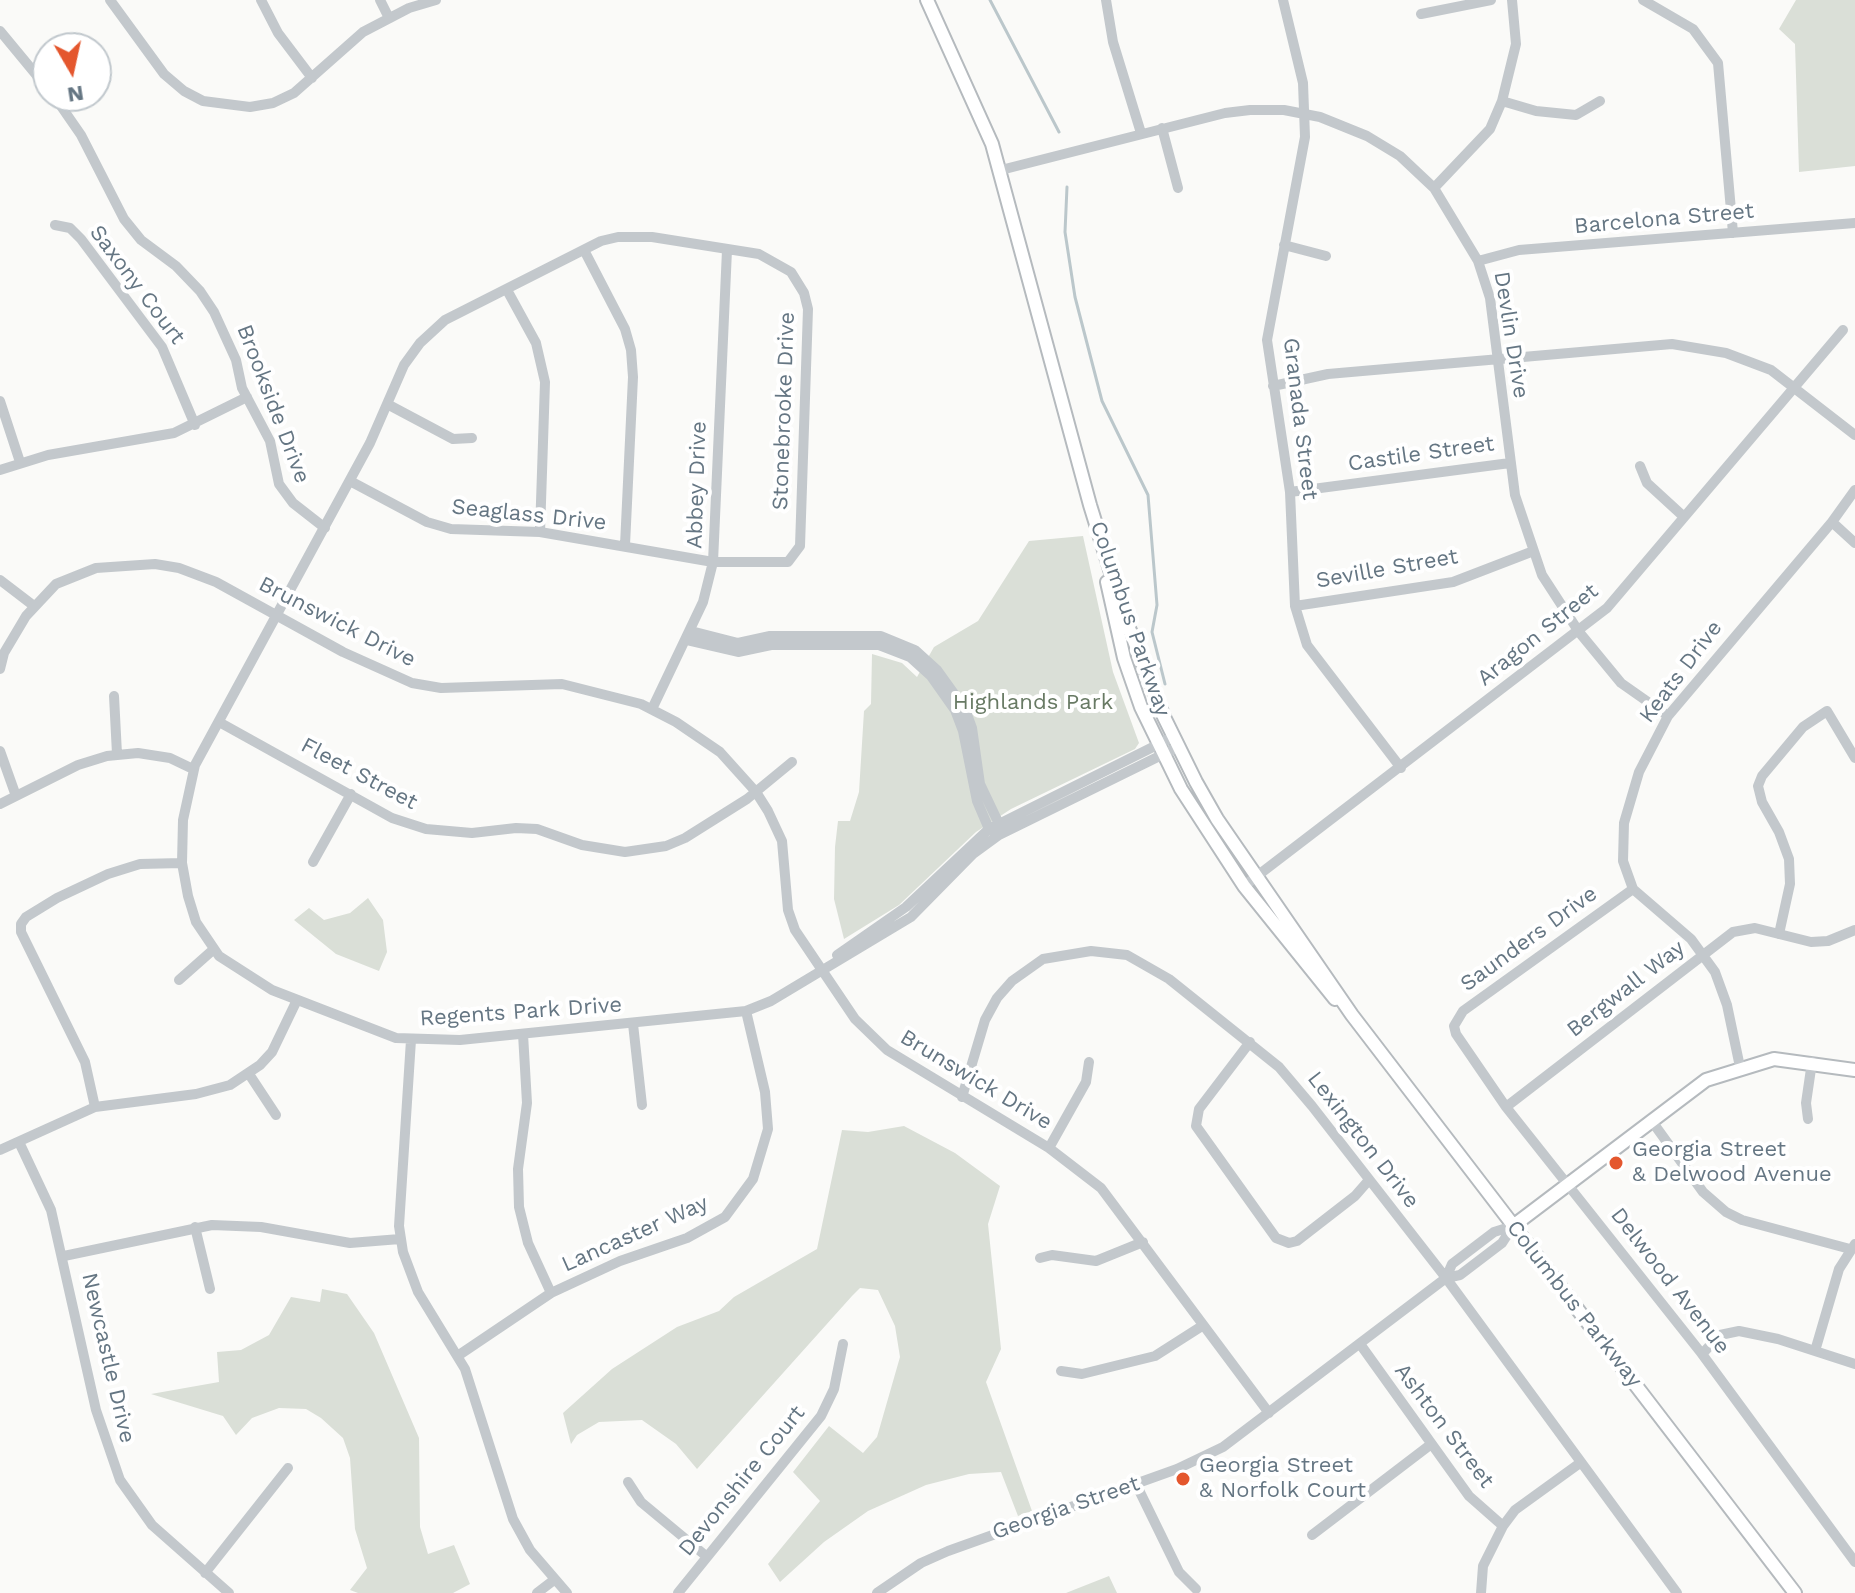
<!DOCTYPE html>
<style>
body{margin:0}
#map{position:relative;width:1855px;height:1593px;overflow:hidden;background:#fafaf8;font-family:"Work Sans",sans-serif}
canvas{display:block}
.north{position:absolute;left:32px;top:32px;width:80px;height:80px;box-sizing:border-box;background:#fff;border:2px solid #c1c8cd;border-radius:50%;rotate:171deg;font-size:22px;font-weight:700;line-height:32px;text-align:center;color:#657683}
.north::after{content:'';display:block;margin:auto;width:28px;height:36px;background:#e4572e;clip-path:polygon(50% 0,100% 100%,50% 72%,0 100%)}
</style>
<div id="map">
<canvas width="1855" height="1593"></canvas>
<div class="north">N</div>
</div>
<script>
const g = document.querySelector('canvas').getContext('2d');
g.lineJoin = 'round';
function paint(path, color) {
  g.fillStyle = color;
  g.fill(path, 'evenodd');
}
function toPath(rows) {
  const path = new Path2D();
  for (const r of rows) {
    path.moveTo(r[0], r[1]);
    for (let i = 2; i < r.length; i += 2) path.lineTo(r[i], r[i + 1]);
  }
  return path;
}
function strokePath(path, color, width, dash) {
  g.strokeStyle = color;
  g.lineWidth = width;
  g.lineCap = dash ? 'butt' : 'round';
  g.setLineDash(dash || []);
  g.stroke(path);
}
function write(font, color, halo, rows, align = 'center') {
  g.font = font + ' "Work Sans",sans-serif';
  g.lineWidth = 8;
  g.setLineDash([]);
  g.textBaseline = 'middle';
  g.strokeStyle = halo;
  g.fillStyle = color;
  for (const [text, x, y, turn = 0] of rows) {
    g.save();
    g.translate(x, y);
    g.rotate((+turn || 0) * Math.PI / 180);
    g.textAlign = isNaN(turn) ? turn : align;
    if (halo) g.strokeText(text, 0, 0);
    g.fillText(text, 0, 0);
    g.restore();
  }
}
paint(toPath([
 [1796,0,1855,0,1855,166,1799,172,1795,44,1779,29],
 [1083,536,1113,672,1139,743,1135,749,1011,809,976,832,899,905,844,939,834,899,835,847,838,821,850,821,859,792,864,711,871,704,872,654,902,663,917,677,934,647,978,621,1029,541],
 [368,898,383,920,387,952,379,971,336,954,294,920,309,908,324,920,350,913],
 [904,1126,955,1153,1000,1186,988,1224,1001,1349,986,1382,1032,1511,1018,1516,1001,1472,969,1474,926,1485,868,1511,824,1542,780,1582,768,1564,820,1501,793,1472,829,1426,863,1453,877,1437,900,1357,895,1326,878,1290,860,1288,852,1296,697,1469,676,1444,642,1420,599,1422,577,1435,571,1444,563,1413,612,1369,677,1327,719,1311,734,1297,817,1249,842,1130,868,1132],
 [322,1289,347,1294,374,1333,419,1438,420,1527,428,1554,454,1545,470,1584,453,1593,358,1593,350,1590,367,1568,355,1529,350,1458,343,1438,321,1418,306,1409,279,1408,252,1418,236,1435,223,1416,151,1394,219,1382,217,1352,241,1350,269,1335,291,1297,320,1302],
 [1109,1576,1117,1593,1066,1593,1076,1589]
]), '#dadfd7');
strokePath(toPath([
 [990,0,1059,132],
 [1067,187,1065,232,1075,297,1102,401,1148,495,1157,605,1152,632,1165,684]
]), '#bbc7cb', 3);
const major = toPath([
 [927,0,992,144,1090,505,1125,618,1164,717,1196,782,1217,819,1352,1015,1795,1593],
 [1107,582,1124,658,1141,707,1181,789,1244,886,1335,999],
 [1513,1226,1706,1080,1774,1059,1855,1070]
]);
strokePath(major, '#b5babe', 16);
strokePath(toPath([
 [110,0,164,74,184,91,203,101,250,107,273,103,294,93,363,32,409,8,436,0],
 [261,0,278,33,312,78],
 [380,0,389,18],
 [1106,0,1113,42,1141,133],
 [1283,0,1303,83,1305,137,1267,340,1290,492,1295,606,1307,645,1401,768],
 [1643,0,1693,29,1718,63,1733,233],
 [1421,14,1491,0],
 [0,31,48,89],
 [54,96,81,135,124,219,141,240,176,266,200,291,214,312,236,360,242,388,270,441,279,484,293,503,325,528],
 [1502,101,1536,111,1576,115,1600,101],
 [1162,128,1178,188],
 [1001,170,1225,113,1250,110,1284,110,1320,117,1367,136,1400,156,1434,188,1478,261,1490,298,1515,495,1542,575,1579,632,1621,683,1668,716],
 [1434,188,1490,129,1502,101,1516,44,1512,0],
 [55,225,70,228,81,239,162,347,195,425],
 [1284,245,1326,256],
 [584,250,625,329,631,350,633,377,625,545],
 [1478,261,1519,250,1855,223],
 [507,290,536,343,545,382,540,532],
 [1273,386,1328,374,1672,344,1726,353,1771,370,1855,435],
 [0,401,20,462],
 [389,405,453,439,472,438],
 [1640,466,1647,483,1683,516],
 [0,470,48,455,174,433,247,397],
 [350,481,427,522,451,529,540,532,713,562,788,562,800,546,808,309,804,293,791,272,759,254,652,237,618,237,601,241,445,320,420,343,404,365,370,443,195,765,183,820,182,863,188,896,196,922,219,956,272,990,396,1038,460,1040,746,1011,771,1001,911,917,973,854,999,835,1178,747],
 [1290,492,1510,463],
 [1832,522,1855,543],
 [0,580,34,606],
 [1295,606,1453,582,1531,552],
 [691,631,738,643,770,636,881,636,915,650,937,670,965,709,972,728,980,784,999,824,999,835],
 [686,640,738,652,771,645,879,645,910,657,931,676,955,710,963,731,977,801,989,829,999,835],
 [0,669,4,653,26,616,56,584,96,568,155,564,179,568,216,582,343,652,412,683,441,688,562,684,641,704,676,722,720,752,756,792,768,811,782,841,788,910,795,930,855,1019,887,1050,1049,1148,1101,1188,1269,1413],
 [114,696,117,754],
 [652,709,703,602,713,562,727,250],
 [219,722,392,818,426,829,472,833,516,828,537,829,582,845,625,852,666,846,685,838,747,799,792,762],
 [0,751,16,796],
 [0,804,78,765,107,756,138,753,170,758,193,769],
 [313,862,351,794],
 [1244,886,1607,608,1843,330],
 [1633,889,1463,1011,1454,1026,1456,1034,1506,1107,1702,1354,1855,1562],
 [1779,934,1790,884,1789,859,1779,832,1762,802,1758,786,1762,776,1803,727,1827,711,1855,758],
 [837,955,906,907,989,829,1173,737],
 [179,980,214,949],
 [633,1024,642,1105],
 [523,1034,527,1103,518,1169,519,1207,528,1243,551,1293],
 [411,1040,399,1226,403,1252,418,1292,465,1369,513,1519,530,1550,567,1593],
 [1250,1042,1199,1109,1196,1126,1276,1238,1289,1243,1297,1241,1355,1196,1369,1180],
 [1740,1067,1727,1005,1715,972,1691,939,1633,889,1623,861,1624,823,1639,772,1668,716,1832,522,1855,490],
 [249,1074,276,1115],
 [962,1097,985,1020,997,998,1012,981,1043,959,1091,951,1127,955,1169,979,1279,1067,1312,1106,1446,1278,1677,1593],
 [95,1107,85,1062,21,932,21,924,26,917,57,898,108,874,140,864,182,863],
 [1506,1107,1733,932,1755,928,1811,942,1828,941,1855,930],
 [1808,1119,1806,1103,1812,1062],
 [1651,1120,1703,1192,1726,1212,1742,1220,1850,1249],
 [19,1142,51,1210,96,1410,120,1480,152,1525,229,1593],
 [1049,1148,1086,1082,1089,1062],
 [0,1150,95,1107,196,1094,230,1085,260,1065,272,1052,297,1000],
 [195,1227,210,1289],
 [64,1256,212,1225,261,1227,350,1243,400,1239],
 [1040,1258,1052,1255,1096,1261,1143,1242],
 [1446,1278,1452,1264,1494,1232,1513,1226],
 [1360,1344,1469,1496,1503,1526],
 [1815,1351,1839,1269,1855,1244],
 [1702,1354,1720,1335,1739,1331,1778,1339,1855,1364],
 [459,1355,551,1293,620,1261,687,1238,725,1217,753,1179,768,1129,765,1092,746,1011],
 [1061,1371,1082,1374,1155,1356,1202,1326],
 [628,1482,641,1502,706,1556],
 [1136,1484,1179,1572,1196,1589],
 [1312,1535,1430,1445],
 [205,1573,288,1468],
 [537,1593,554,1580],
 [678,1593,821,1416,834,1389,843,1344],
 [877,1593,921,1563,948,1551,1177,1469,1223,1447,1446,1278,1460,1275,1502,1243,1513,1226],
 [1481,1593,1483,1566,1503,1526,1515,1510,1580,1463]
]), '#c3c8cc', 10);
strokePath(major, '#fff', 12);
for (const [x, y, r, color] of [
 [1616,1163,8,"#e4572e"],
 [1183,1479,8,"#e4572e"]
]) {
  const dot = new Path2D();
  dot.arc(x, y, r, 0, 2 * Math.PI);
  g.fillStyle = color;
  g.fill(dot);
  strokePath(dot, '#fff', 3);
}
write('22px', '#657683', '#fff', [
 ["Barcelona Street",1664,219,-5],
 ["Saxony Court",137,285,53],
 ["Devlin Drive",1511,335,81],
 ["Brookside Drive",273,404,69],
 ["Stonebrooke Drive",784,411,-88],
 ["Granada Street",1300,419,83],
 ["Castile Street",1421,454,-8],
 ["Abbey Drive",697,485,-88],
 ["Seaglass Drive",529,515,6],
 ["Seville Street",1387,569,-10],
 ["Columbus Parkway",1130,619,71],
 ["Brunswick Drive",337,622,27],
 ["Aragon Street",1538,635,-39],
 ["Keats Drive",1681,672,-53],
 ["Fleet Street",359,774,28],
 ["Saunders Drive",1529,939,-36],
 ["Bergwall Way",1626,989,-38],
 ["Regents Park Drive",521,1012,-4],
 ["Brunswick Drive",976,1080,31],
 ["Lexington Drive",1363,1140,52],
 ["Lancaster Way",635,1234,-24],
 ["Delwood Avenue",1670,1281,52],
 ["Columbus Parkway",1574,1304,52],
 ["Newcastle Drive",108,1358,77],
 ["Ashton Street",1444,1426,53],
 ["Devonshire Court",742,1481,-51],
 ["Georgia Street",1066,1508,-19]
]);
write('22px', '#687a64', '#fff', [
 ["Highlands Park",1033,703]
]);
write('22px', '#657683', '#fff', [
 ["Georgia Street",1632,1150],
 ["& Delwood Avenue",1632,1175],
 ["Georgia Street",1199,1466],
 ["& Norfolk Court",1199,1491]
], 'left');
</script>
